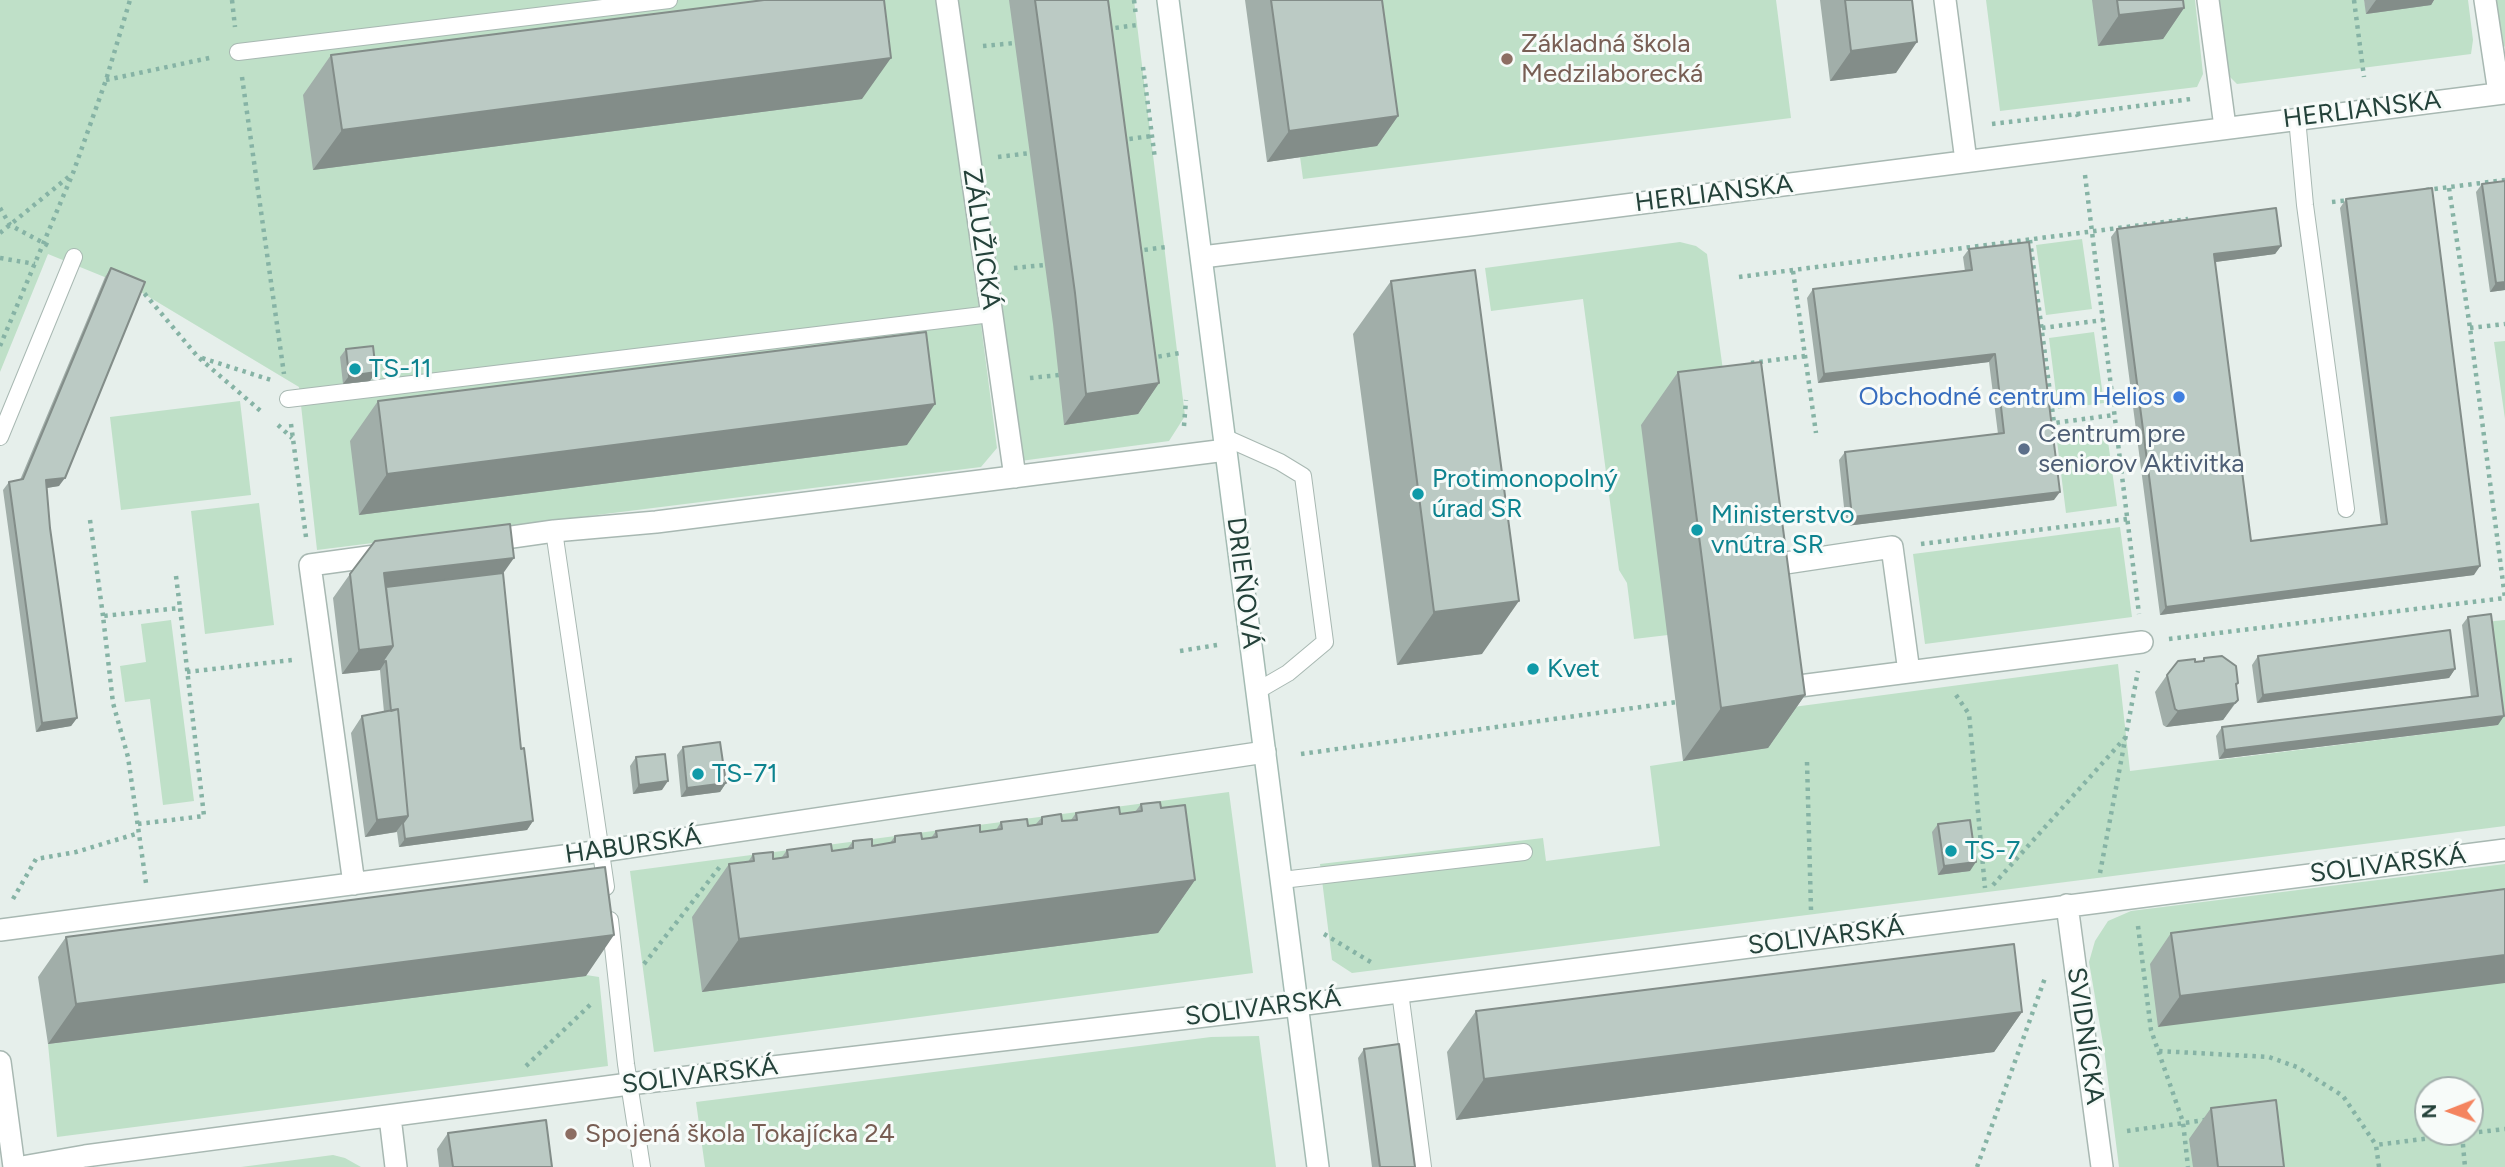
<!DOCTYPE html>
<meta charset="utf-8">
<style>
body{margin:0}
#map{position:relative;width:2505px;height:1167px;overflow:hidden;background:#e6efeb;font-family:Figtree,sans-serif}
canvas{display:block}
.north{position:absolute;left:2414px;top:1076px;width:70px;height:70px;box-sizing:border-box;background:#f7fbf9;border:2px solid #a3b1ad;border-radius:50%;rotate:269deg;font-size:19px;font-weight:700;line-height:28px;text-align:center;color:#24423a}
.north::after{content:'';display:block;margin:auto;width:24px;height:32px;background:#f4845f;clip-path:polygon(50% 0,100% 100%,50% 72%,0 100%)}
</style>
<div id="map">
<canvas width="2505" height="1167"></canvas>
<div class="north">N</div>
</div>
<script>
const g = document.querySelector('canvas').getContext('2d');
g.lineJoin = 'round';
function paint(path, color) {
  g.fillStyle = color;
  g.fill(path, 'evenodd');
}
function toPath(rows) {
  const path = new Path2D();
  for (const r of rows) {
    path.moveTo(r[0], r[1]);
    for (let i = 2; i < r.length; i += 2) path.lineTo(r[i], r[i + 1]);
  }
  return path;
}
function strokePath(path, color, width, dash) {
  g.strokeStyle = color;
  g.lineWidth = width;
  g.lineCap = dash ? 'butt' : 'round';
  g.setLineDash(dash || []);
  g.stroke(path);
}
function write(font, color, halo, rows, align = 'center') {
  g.font = font + ' Figtree,sans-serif';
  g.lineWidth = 6;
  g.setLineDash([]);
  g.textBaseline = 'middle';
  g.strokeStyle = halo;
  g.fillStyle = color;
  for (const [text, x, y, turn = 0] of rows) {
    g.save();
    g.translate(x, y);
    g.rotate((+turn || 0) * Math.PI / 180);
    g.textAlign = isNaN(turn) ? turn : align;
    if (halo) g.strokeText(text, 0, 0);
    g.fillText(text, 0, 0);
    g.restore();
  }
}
paint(toPath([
 [0,0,939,0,997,448,981,467,317,550,299,387,139,291,48,254,0,372],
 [953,0,1134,0,1185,416,1169,441,1013,462],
 [1279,0,1776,0,1791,118,1303,179],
 [1986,0,2195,0,2203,74,2197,87,2000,111],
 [2216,0,2364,0,2367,14,2430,0,2468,0,2473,40,2471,54,2237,84,2228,75],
 [2488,0,2505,0,2505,47,2500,42],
 [2082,239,2092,309,2046,315,2036,245],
 [1680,242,1696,246,1707,254,1729,414,1668,635,1634,639,1627,583,1619,570,1583,299,1491,311,1485,268],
 [2094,332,2104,403,2058,409,2049,338],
 [2505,341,2505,419,2494,342],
 [240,401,251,495,121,510,110,417],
 [2106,427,2117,506,2066,513,2056,433],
 [259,503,274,625,205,634,191,511],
 [2120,527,2132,617,1925,644,1913,554],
 [171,620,194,801,163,805,150,699,125,702,120,666,146,662,141,624],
 [2505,620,2505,826,1352,973,1332,960,1320,864,1543,838,1546,861,1660,846,1650,766,1767,748,1763,711,2118,664,2130,771,2498,725,2485,622],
 [1229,792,1253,973,654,1052,630,871],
 [2505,864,2505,1167,2119,1167,2104,1049,2089,962,2095,941,2108,921,2131,911],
 [2428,1090,2470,1090,2470,1132,2428,1132],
 [586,975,599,977,608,1066,57,1137,48,1044],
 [1259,1036,1276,1167,705,1167,696,1102,1211,1037],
 [333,1155,345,1158,361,1167,241,1167]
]), '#bfe0c8');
const lane = toPath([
 [238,52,669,0],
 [2297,118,2305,205,2346,509],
 [288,399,991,314],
 [0,437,74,257],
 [1224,437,1280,462,1303,476,1325,642,1288,673,1257,691],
 [554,531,606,887],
 [1282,880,1524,852],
 [610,920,626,1064,642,1167],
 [1400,992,1423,1167]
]);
const street = toPath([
 [947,0,1015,477],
 [1945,0,1966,161],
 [2208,0,2225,127],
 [2485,0,2499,93],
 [1202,257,1469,225,2505,93],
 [484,541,554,531,656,522,1226,450],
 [1779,564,1892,547,1909,672],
 [1776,689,2142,642],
 [354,884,310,565,390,554],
 [2067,905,2102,1167],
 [0,930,602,851,1265,752],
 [0,1062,14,1167],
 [390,1117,396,1167],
 [22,1167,85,1156,629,1084,1298,1005,2505,850]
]);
const secondary = toPath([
 [1168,0,1318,1167]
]);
strokePath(lane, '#a8b8b2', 18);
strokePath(street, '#a8b8b2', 24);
strokePath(secondary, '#a4bbb3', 24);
strokePath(toPath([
 [232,0,235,27],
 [1134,0,1136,16],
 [2354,0,2364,77],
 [1107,29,1137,25],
 [983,46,1015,43],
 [1143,67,1155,159],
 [242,77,284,374],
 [106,80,214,57],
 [2077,114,2191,99],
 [1992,124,2077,114,2078,117],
 [1121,140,1152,136],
 [998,157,1030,153],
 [2085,175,2139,614],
 [2449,188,2470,328,2505,598],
 [2426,190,2505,180],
 [2332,202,2351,200],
 [0,208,10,225,49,246],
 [0,233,72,174],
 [2030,240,2054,423,2114,415],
 [1136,251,1166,247],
 [0,258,35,264],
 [1014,268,1045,265],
 [1793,271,1816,433],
 [1739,277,2188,219],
 [139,287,198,357,263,413],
 [2042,328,2103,320],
 [2470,328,2505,324],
 [0,346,73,173,106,80,130,0],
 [202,358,271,380],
 [1150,358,1180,353],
 [1751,363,1805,356],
 [1030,378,1059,375],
 [291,424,306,537],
 [278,425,292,438],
 [1184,426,1186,400],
 [90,520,103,616],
 [1921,544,2127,519],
 [176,576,180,608],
 [2169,639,2505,598],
 [1180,651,1217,645],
 [187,672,292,660],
 [1956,695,1969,714,1985,888],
 [1301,754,1677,702],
 [1807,762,1811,910],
 [138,824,204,816,180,608,103,616,113,703,128,757,146,883],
 [2100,873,2138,671],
 [1993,885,2125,738],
 [13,899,36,859,76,852,139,833],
 [2138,926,2151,1030,2183,1122,2188,1167],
 [1324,934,1374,964],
 [644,964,722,864],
 [2159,1051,2269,1057,2297,1067,2343,1096,2376,1145],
 [526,1066,591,1004],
 [2127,1131,2205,1120],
 [2462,1134,2505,1129],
 [1977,1167,2045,978],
 [2379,1167,2376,1145,2462,1134,2465,1167]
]), '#86b3a5', 4.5, [3.5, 5]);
strokePath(lane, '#fff', 16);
strokePath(street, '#fff', 21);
strokePath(secondary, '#fff', 21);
paint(toPath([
 [1009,0,1108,0,1159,383,1138,414,1064,425,1053,324],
 [1245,0,1382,0,1398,116,1377,146,1267,162],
 [1820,0,1912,0,1896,73,1830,81],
 [2092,0,2183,0,2184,8,2163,39,2098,46],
 [2364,0,2434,0,2431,5,2366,14],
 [331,55,862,99,313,170,303,95],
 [2505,181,2505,290,2490,292,2476,192,2482,184],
 [2346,199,2474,575,2160,615,2111,237,2117,229,2281,246,2275,254,2215,262,2251,541,2381,525,2340,208],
 [1969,249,2054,500,1846,526,1839,460,1845,452,1998,434,1989,362,1818,383,1807,298,1813,289,1965,271,1963,257],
 [111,268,59,486,47,488,50,528,77,718,71,726,36,732,3,490,9,482,20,480,105,277],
 [1391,281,1482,654,1397,665,1353,334],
 [346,349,370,381,343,384,340,357],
 [1678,372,1805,695,1768,748,1683,761,1641,425],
 [378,401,907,445,359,515,350,441],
 [503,573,521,749,533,821,527,830,399,847,397,832,365,837,351,733,362,716,384,712,380,670,342,674,333,598,350,574],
 [2468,617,2498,725,2219,759,2216,736,2222,727,2471,697,2462,625],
 [2258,656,2455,669,2449,678,2257,703,2252,665],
 [2204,658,2238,683,2236,687,2238,700,2223,720,2166,727,2163,725,2155,692,2167,675,2195,662,2202,661],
 [683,747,726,783,720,792,681,797,677,755],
 [636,757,662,790,633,794,630,766],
 [1141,804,1161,808,1195,880,1158,933,702,992,692,917,729,864,748,862,753,854,773,859,782,857,787,850,832,851,847,849,853,841,872,846,890,843,895,836,922,839,931,838,936,831,980,832,996,830,1001,822,1028,826,1036,824,1042,817,1062,821,1071,820,1076,813,1120,814,1135,812],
 [1938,824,1970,871,1938,875,1932,832],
 [2505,889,2158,1027,2150,964,2171,933],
 [66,937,586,976,48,1044,38,977],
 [1476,1011,2022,1012,1994,1052,1456,1120,1447,1052],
 [1364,1049,1415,1167,1372,1167,1358,1058],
 [2211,1108,2284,1167,2193,1167,2189,1139],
 [448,1133,552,1167,439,1167,437,1149]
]), '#a1aea9');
paint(toPath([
 [2376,0,2434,0,2431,5,2366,14],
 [2184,8,2163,39,2098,46,2119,15],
 [1917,42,1896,73,1830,81,1851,51],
 [891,58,862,99,313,170,342,130],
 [1398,116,1377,146,1267,162,1289,131],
 [2281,246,2275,254,2208,263,2214,254],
 [2505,282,2505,290,2490,292,2496,283],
 [1995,354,1989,362,1818,383,1824,374],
 [376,372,370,381,343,384,349,376],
 [1159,383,1138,414,1064,425,1086,394],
 [935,404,907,445,359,515,387,474],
 [65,478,59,486,40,489,46,480],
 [2060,492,2054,500,1846,526,1852,517],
 [514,558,497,582,374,596,384,573],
 [2480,566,2474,575,2160,615,2166,607],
 [1519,601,1482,654,1397,665,1434,612],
 [393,646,386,661,380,670,342,674,359,650],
 [2455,669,2449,678,2257,703,2263,695],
 [1805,695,1768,748,1683,761,1721,708],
 [2235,703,2223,720,2166,727,2178,711],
 [2504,716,2498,725,2219,759,2225,750],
 [77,718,71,726,36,732,42,723],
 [668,781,662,790,633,794,639,785],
 [726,783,720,792,681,797,687,788],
 [408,816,396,832,365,837,377,820],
 [533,821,527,830,399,847,405,839],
 [1976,862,1970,871,1938,875,1944,866],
 [1195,880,1158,933,702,992,739,939],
 [614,935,586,976,48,1044,76,1004],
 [2505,955,2505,983,2158,1027,2180,996],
 [2022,1012,1994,1052,1456,1120,1484,1079]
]), '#838d89');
const building = toPath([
 [764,0,884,0,891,58,342,130,331,55,764,0],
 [1035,0,1108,0,1159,383,1086,394,1075,293,1035,0],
 [1271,0,1382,0,1398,116,1289,131,1271,0],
 [1845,0,1912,0,1917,42,1851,51,1845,0],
 [2117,0,2183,0,2184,8,2119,15,2117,0],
 [2505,181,2505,282,2496,283,2482,184,2505,181],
 [2432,188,2480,566,2166,607,2117,229,2276,208,2281,246,2214,254,2251,541,2387,524,2346,199,2432,188],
 [2029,242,2060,492,1852,517,1845,452,2004,433,1995,354,1824,374,1813,289,1972,270,1969,249,2029,242],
 [111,268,145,282,65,478,46,480,50,528,77,718,42,723,9,482,23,479,111,268],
 [1475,270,1519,601,1434,612,1391,281,1475,270],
 [926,332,935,404,387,474,378,401,926,332],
 [373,346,376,372,349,376,346,349,373,346],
 [1761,362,1805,695,1721,708,1678,372,1761,362],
 [510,524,514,558,384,573,393,646,359,650,350,574,375,541,510,524],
 [503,573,521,749,524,748,533,821,405,839,403,823,408,816,398,709,391,711,386,661,382,662,393,646,386,587,503,573],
 [2491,614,2504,716,2225,750,2222,727,2478,696,2468,617,2491,614],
 [2450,630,2455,669,2263,695,2258,656,2450,630],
 [2222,656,2236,666,2238,683,2236,684,2238,700,2235,703,2178,711,2175,709,2167,675,2178,661,2195,659,2195,662,2204,661,2204,658,2222,656],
 [398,709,408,816,377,820,362,716,398,709],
 [720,742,726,783,687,788,683,747,720,742],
 [665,754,668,781,639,785,636,757,665,754],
 [1160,802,1161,808,1185,805,1195,880,739,939,729,864,754,861,753,854,773,852,773,859,788,857,787,850,831,844,832,851,853,848,853,841,872,839,872,846,895,842,895,836,921,833,922,839,937,837,936,831,980,825,980,832,1002,829,1001,822,1027,819,1028,826,1042,824,1042,817,1061,814,1062,821,1077,820,1076,813,1119,807,1120,814,1142,811,1141,804,1160,802],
 [1970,820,1976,862,1944,866,1938,824,1970,820],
 [605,867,614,935,76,1004,66,937,605,867],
 [2505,889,2505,955,2180,996,2171,933,2505,889],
 [2014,944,2022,1012,1484,1079,1476,1011,2014,944],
 [1399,1044,1415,1167,1380,1167,1364,1049,1399,1044],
 [2276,1100,2284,1167,2218,1167,2211,1108,2276,1100],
 [546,1120,552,1167,453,1167,448,1133,546,1120]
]);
paint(building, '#bbcac4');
strokePath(building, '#838d89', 2);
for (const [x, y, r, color] of [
 [1507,59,7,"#8d6e63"],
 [355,369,7,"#0f9aa8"],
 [2179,397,7,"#3f7fe0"],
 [2024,449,7,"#5c6f8a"],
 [1418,494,7,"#0f9aa8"],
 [1697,530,7,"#0f9aa8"],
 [1533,669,7,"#0f9aa8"],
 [698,774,7,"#0f9aa8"],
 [1951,851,7,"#0f9aa8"],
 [571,1134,7,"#8d6e63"]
]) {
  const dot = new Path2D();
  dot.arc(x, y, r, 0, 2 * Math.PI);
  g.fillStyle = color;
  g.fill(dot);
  strokePath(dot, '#f7fbf9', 2.5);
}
write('26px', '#785e54', '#f7fbf9', [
 ["Základná škola",1521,44],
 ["Medzilaborecká",1521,74],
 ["Spojená škola Tokajícka 24",585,1134]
], 'left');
write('26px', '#24423a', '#f7fbf9', [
 ["HERLIANSKA",2362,110,-7],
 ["HERLIANSKA",1714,194,-7],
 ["ZÁLUŽICKÁ",981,239,82],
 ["DRIEŇOVÁ",1243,583,83],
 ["HABURSKÁ",633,846,-8],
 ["SOLIVARSKÁ",2388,865,-7],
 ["SOLIVARSKÁ",1826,937,-7],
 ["SOLIVARSKÁ",1263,1008,-7],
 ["SVIDNÍCKA",2085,1036,82],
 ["SOLIVARSKÁ",700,1076,-7]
]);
write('26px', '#0d838f', '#f7fbf9', [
 ["TS-11",369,369],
 ["Protimonopolný",1432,479],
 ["úrad SR",1432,509],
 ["Ministerstvo",1711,515],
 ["vnútra SR",1711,545],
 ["Kvet",1547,669],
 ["TS-71",712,774],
 ["TS-7",1965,851]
], 'left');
write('26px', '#366cbe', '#f7fbf9', [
 ["Obchodné centrum Helios",2165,397]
], 'right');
write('26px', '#4e5e75', '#f7fbf9', [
 ["Centrum pre",2038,434],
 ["seniorov Aktivitka",2038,464]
], 'left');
</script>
